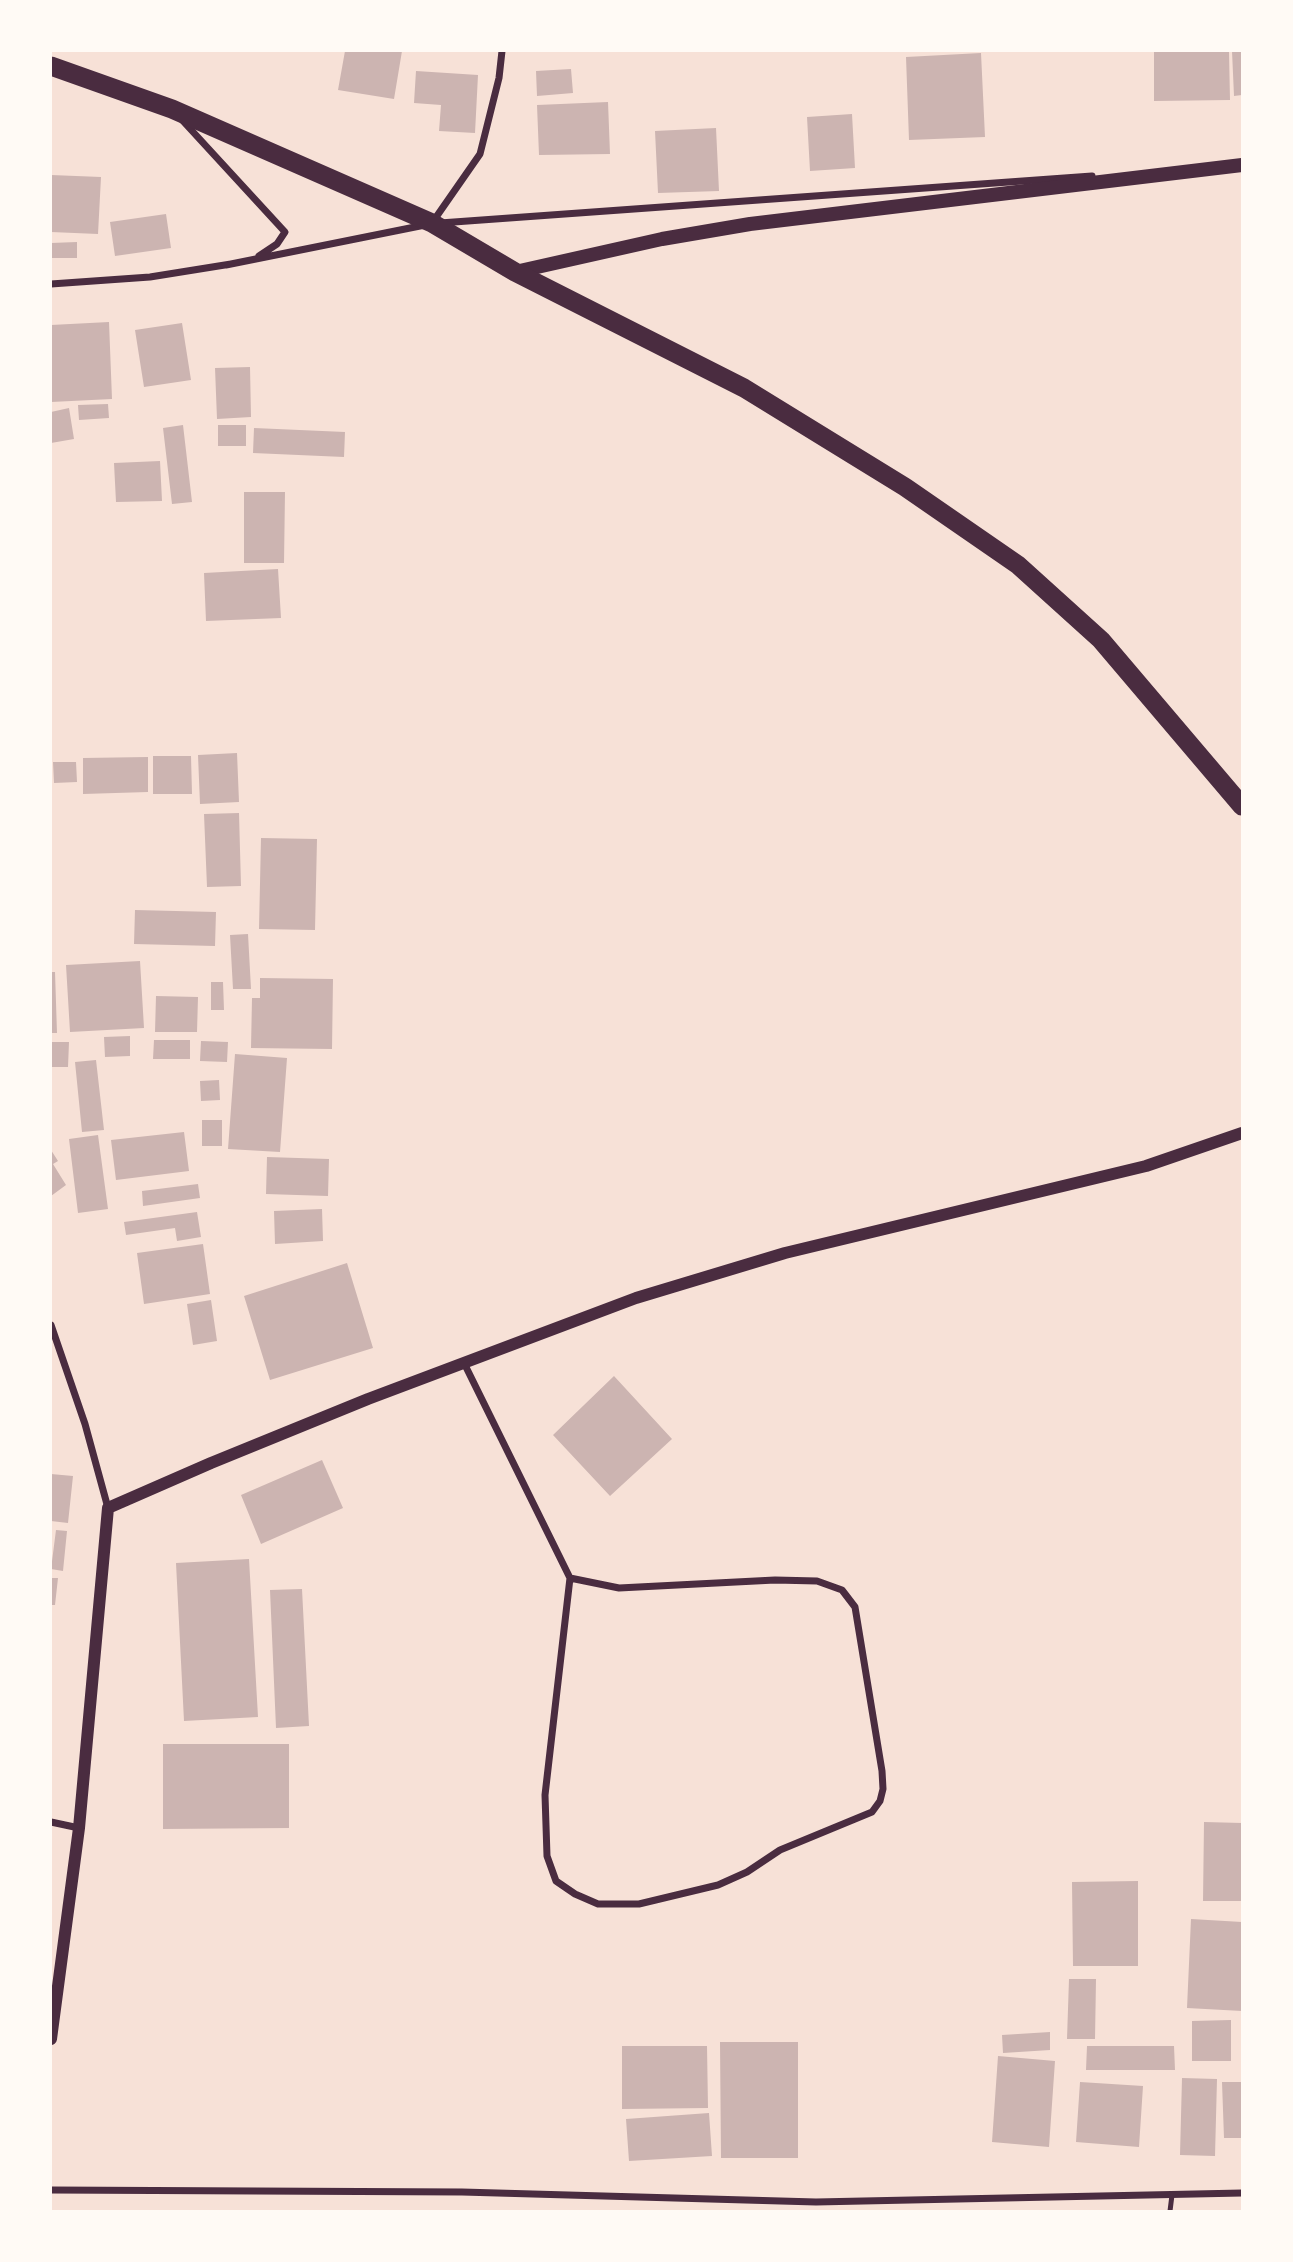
<!DOCTYPE html>
<style>
body{margin:0}
#map{position:relative;width:1293px;height:2262px;overflow:hidden;background:#f7e1d7;font-family:Manrope,sans-serif}
canvas{display:block}
.frame{position:absolute;inset:0;border:52px solid #fffaf5;pointer-events:none}
</style>
<div id="map">
<canvas width="1293" height="2262"></canvas>
<div class="frame"></div>
</div>
<script>
const g = document.querySelector('canvas').getContext('2d');
g.lineJoin = 'round';
function paint(path, color) {
  g.fillStyle = color;
  g.fill(path, 'evenodd');
}
function toPath(rows) {
  const path = new Path2D();
  for (const r of rows) {
    path.moveTo(r[0], r[1]);
    for (let i = 2; i < r.length; i += 2) path.lineTo(r[i], r[i + 1]);
  }
  return path;
}
function strokePath(path, color, width, dash) {
  g.strokeStyle = color;
  g.lineWidth = width;
  g.lineCap = dash ? 'butt' : 'round';
  g.setLineDash(dash || []);
  g.stroke(path);
}
paint(toPath([
 [345,51,402,51,394,99,338,90],
 [1154,51,1229,51,1230,100,1154,101],
 [1232,51,1242,51,1242,95,1234,96],
 [981,53,985,137,909,140,906,57],
 [571,69,573,93,537,96,536,71],
 [416,71,478,75,475,133,439,131,441,105,414,103],
 [608,102,610,154,539,155,537,105],
 [852,114,855,168,810,171,807,117],
 [716,128,719,191,658,193,655,131],
 [51,175,101,177,98,234,51,232],
 [166,214,171,248,115,256,110,222],
 [77,242,77,258,51,258,51,243],
 [109,322,112,399,51,402,51,325],
 [182,323,191,380,144,387,135,330],
 [250,367,251,417,217,419,215,368],
 [108,404,109,418,79,420,78,405],
 [69,408,74,439,51,443,51,412],
 [183,425,192,502,172,504,163,428],
 [218,425,246,425,246,446,218,446],
 [254,428,345,432,344,457,253,453],
 [160,461,162,501,116,502,114,463],
 [244,492,285,492,284,563,244,563],
 [278,569,281,618,206,621,204,573],
 [237,753,239,802,200,804,198,755],
 [153,756,191,756,192,794,153,794],
 [148,757,148,792,83,794,83,758],
 [53,762,76,762,77,782,54,783],
 [239,813,241,886,207,887,204,814],
 [261,838,317,839,315,930,259,929],
 [135,910,216,912,215,946,134,944],
 [248,934,251,989,233,989,230,935],
 [140,961,144,1028,70,1032,66,965],
 [51,972,55,972,57,1033,51,1033],
 [260,978,333,979,332,1049,251,1048,252,998,260,998],
 [211,982,223,982,224,1010,211,1010],
 [156,996,198,997,197,1032,155,1032],
 [130,1036,130,1056,105,1057,104,1037],
 [154,1040,190,1040,190,1059,153,1059],
 [201,1041,228,1042,227,1062,200,1061],
 [51,1042,69,1042,68,1067,51,1067],
 [235,1054,287,1058,280,1152,228,1149],
 [96,1060,104,1130,82,1132,75,1062],
 [219,1080,220,1100,201,1101,200,1081],
 [202,1120,222,1120,222,1146,202,1146],
 [184,1132,189,1171,116,1180,111,1140],
 [98,1135,108,1209,78,1213,69,1139],
 [51,1150,58,1161,53,1164,66,1185,51,1196],
 [267,1157,329,1159,328,1196,266,1194],
 [198,1184,200,1198,143,1206,142,1191],
 [322,1209,323,1241,275,1244,274,1211],
 [197,1212,201,1237,177,1241,175,1228,126,1235,124,1222],
 [203,1244,210,1294,144,1304,137,1253],
 [347,1263,373,1348,270,1380,244,1296],
 [211,1300,217,1341,193,1345,187,1304],
 [614,1376,672,1439,610,1496,553,1435],
 [322,1460,343,1508,261,1544,241,1495],
 [51,1474,73,1476,68,1523,51,1521],
 [56,1530,67,1531,63,1571,51,1569],
 [249,1559,258,1717,184,1721,176,1563],
 [51,1578,58,1578,55,1605,51,1605],
 [302,1589,309,1726,276,1728,270,1590],
 [163,1744,289,1744,289,1828,163,1829],
 [1204,1822,1242,1823,1242,1901,1203,1901],
 [1138,1881,1138,1966,1073,1966,1072,1882],
 [1191,1919,1242,1922,1242,2011,1187,2008],
 [1069,1979,1096,1979,1095,2039,1067,2039],
 [1231,2020,1231,2061,1192,2061,1192,2021],
 [1050,2032,1050,2050,1003,2053,1002,2035],
 [720,2042,798,2042,798,2158,721,2158],
 [622,2046,707,2046,708,2108,622,2109],
 [1087,2046,1174,2046,1175,2070,1086,2070],
 [998,2056,1055,2061,1049,2147,992,2142],
 [1182,2078,1217,2079,1215,2156,1180,2155],
 [1080,2082,1143,2086,1139,2147,1076,2142],
 [1222,2082,1242,2082,1242,2138,1224,2138],
 [709,2113,712,2156,629,2161,626,2119]
]), '#ccb4b1');
strokePath(toPath([
 [1170,2211,1172,2195]
]), '#4a2c40', 5);
strokePath(toPath([
 [183,121,285,232,277,244,259,256],
 [432,223,480,154,499,78,502,51],
 [440,223,1092,176],
 [226,265,425,225],
 [51,284,150,277,231,264],
 [51,1325,85,1424,108,1508],
 [464,1363,570,1578,545,1795,547,1856,556,1881,575,1894,598,1904,639,1904,718,1885,747,1872,780,1850,872,1812,880,1801,883,1789,882,1771,855,1607,842,1590,817,1581,775,1580,619,1588,570,1578],
 [51,1822,79,1828],
 [51,2190,462,2192,816,2202,1242,2193]
]), '#4a2c40', 7);
strokePath(toPath([
 [51,2039,79,1828,108,1508,211,1463,368,1399,636,1298,785,1253,1146,1166,1242,1133]
]), '#4a2c40', 12);
strokePath(toPath([
 [515,272,662,239,750,224,1242,165]
]), '#4a2c40', 14);
strokePath(toPath([
 [51,66,172,109,432,223,515,272,744,388,905,487,1018,565,1101,640,1242,806]
]), '#4a2c40', 19);
</script>
